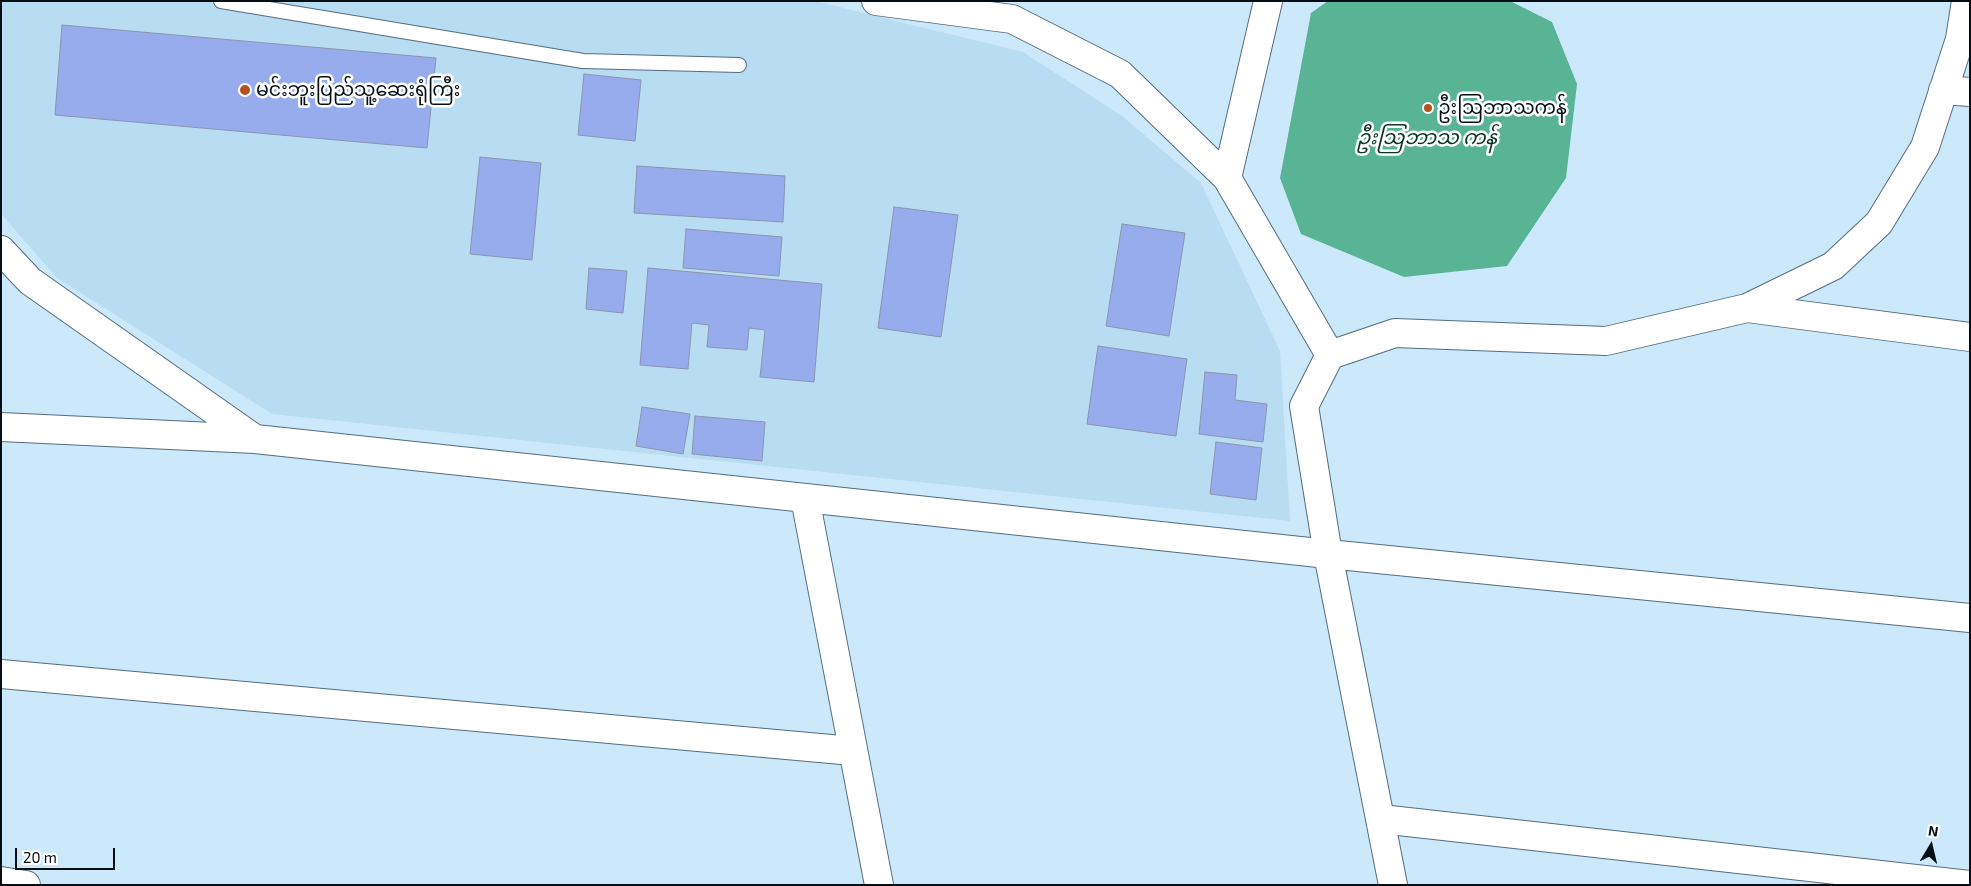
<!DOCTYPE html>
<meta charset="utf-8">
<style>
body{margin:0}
#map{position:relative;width:1971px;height:886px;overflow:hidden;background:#cce9fc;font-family:"Exo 2",sans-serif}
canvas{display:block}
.frame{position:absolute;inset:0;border:2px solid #050e14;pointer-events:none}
.north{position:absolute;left:1906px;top:821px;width:50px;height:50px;-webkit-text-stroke:4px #fff;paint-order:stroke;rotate:9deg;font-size:14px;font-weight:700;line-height:20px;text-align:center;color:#050e14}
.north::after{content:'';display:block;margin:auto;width:18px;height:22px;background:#050e14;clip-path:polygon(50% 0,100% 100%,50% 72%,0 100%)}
.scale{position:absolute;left:15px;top:848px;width:100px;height:22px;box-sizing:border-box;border:2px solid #050e14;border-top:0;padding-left:6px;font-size:15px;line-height:18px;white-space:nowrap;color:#050e14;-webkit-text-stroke:4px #fff;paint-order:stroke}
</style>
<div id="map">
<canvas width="1971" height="886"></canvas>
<div class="frame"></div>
<div class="north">N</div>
<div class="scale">20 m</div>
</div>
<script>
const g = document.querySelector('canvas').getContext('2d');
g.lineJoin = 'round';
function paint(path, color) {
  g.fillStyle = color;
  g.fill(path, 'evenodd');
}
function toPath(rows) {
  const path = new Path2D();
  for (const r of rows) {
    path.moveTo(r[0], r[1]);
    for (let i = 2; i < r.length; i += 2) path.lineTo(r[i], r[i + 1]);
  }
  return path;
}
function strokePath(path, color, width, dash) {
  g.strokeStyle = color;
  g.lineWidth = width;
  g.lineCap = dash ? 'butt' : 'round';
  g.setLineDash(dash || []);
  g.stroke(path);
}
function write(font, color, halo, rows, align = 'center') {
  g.font = font + ' "Exo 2","Noto Sans Myanmar",sans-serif';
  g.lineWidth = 5;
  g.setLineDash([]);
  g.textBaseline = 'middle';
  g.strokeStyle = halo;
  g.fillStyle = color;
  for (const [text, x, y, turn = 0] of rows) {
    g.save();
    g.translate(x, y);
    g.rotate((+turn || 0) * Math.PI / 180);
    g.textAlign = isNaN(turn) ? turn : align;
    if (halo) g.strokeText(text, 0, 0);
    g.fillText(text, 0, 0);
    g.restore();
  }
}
paint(toPath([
 [1,1,815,1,1023,52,1122,116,1201,183,1280,351,1290,521,272,414,57,278,1,214]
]), '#b8dcf2');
paint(toPath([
 [1328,1,1510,1,1552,22,1577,84,1566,178,1507,266,1404,277,1301,234,1280,178,1311,13]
]), '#59b395');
const building = toPath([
 [62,25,436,58,427,148,55,115,62,25],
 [584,74,641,80,635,141,578,135,584,74],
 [480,157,541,163,532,260,470,254,480,157],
 [637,166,785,176,783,222,634,213,637,166],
 [894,207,958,215,941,337,878,328,894,207],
 [1122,224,1185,233,1169,336,1106,326,1122,224],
 [686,229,782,237,779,276,683,268,686,229],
 [589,268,627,271,623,313,586,309,589,268],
 [648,268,822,284,814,382,760,377,765,330,749,328,747,350,707,347,709,325,692,323,688,369,640,365,648,268],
 [1098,346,1187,359,1176,436,1087,424,1098,346],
 [1205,372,1237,375,1235,400,1267,404,1263,442,1199,434,1205,372],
 [642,407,690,414,683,454,636,446,642,407],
 [695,416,765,422,762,461,692,454,695,416],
 [1216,442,1262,448,1256,500,1210,494,1216,442]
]);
paint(building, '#96aced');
strokePath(building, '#8c95af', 1);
const service = toPath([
 [221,1,583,61,739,65]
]);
const minor = toPath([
 [876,1,1012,19,1120,74,1227,178,1330,355],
 [1943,90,1970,92],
 [1227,178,1268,1],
 [1,250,30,281,255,439,1328,554,1970,618],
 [1747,308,1970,337],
 [1,427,255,439],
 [805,498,879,885],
 [1,674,853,751],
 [1381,819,1970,885],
 [1,881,26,885],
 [1393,885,1328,554,1304,406,1330,355,1395,333,1606,341,1747,308,1833,266,1879,223,1925,147,1960,39,1966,1]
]);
strokePath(service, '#546d7e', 16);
strokePath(minor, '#546d7e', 30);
strokePath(service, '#fff', 14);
strokePath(minor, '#fff', 28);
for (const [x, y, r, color] of [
 [245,90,6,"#b65120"],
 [1428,108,5,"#b65120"]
]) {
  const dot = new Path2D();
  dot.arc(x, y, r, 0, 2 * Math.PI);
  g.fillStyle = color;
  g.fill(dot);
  strokePath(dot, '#fff', 2);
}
write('19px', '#050e14', '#fff', [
 ["မင်းဘူးပြည်သူ့ဆေးရုံကြီး",256,90],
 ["ဦးဩဘာသကန်",1438,108]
], 'left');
write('italic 20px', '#083327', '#fff', [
 ["ဦး‌ဩဘာသ ကန်",1427,137]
]);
</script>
